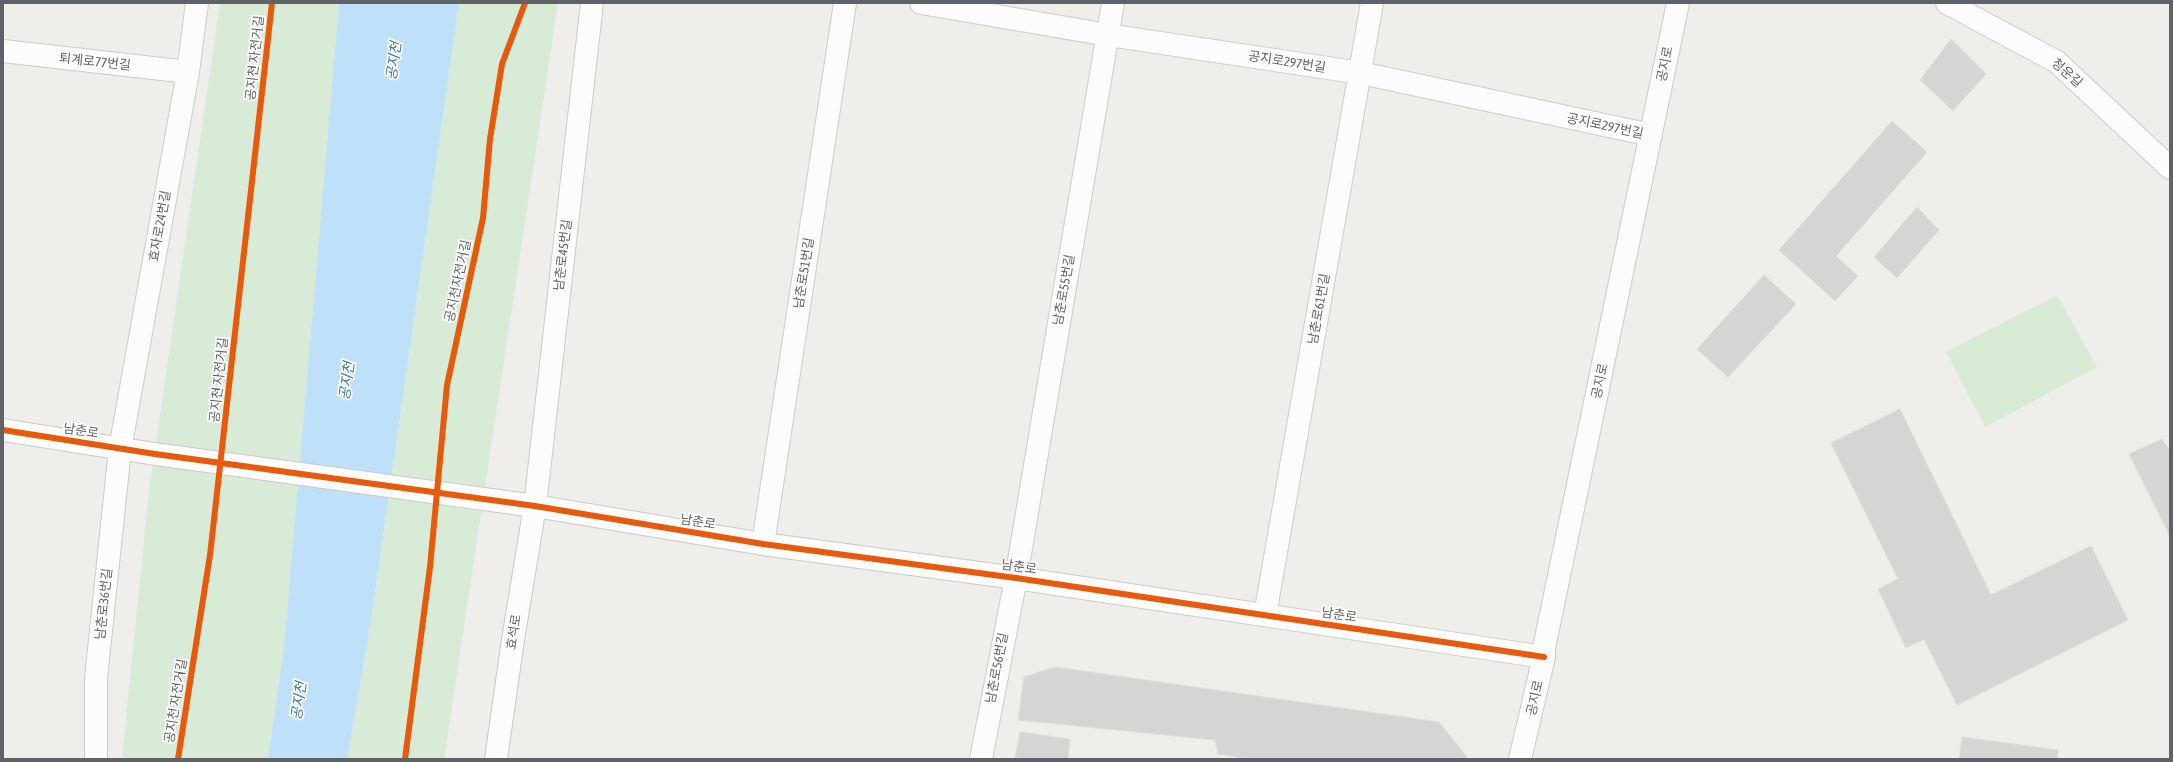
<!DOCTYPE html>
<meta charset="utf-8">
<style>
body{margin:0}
#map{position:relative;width:2173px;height:762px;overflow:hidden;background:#efeeea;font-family:"Asap Condensed",sans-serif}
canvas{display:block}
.frame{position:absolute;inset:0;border:4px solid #5f6368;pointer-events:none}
</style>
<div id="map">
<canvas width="2173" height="762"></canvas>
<div class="frame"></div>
</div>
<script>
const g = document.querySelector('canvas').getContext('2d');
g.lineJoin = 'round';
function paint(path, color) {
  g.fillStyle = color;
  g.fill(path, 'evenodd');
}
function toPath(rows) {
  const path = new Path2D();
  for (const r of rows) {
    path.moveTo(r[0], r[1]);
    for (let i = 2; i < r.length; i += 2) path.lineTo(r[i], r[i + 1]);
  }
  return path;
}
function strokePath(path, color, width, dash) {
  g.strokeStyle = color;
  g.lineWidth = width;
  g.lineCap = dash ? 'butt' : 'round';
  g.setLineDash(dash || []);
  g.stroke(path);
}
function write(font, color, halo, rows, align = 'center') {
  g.font = font + ' "Asap Condensed","Noto Sans KR",sans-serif';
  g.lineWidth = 3.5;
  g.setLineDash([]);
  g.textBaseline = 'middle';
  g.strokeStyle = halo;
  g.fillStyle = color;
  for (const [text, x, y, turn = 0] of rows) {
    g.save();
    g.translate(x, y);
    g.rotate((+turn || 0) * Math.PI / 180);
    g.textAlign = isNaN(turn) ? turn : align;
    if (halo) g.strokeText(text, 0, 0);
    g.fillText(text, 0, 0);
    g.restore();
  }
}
paint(toPath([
 [220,3,339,3,284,647,268,759,122,759,149,491],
 [459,3,558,3,444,759,347,759,370,627],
 [2057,295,2097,367,1985,427,1946,352]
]), '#d8ebd6');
paint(toPath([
 [339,3,459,3,370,627,347,759,268,759,284,647]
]), '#bfe0f9');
const building = toPath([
 [1951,39,1986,74,1953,111,1920,80,1951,39],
 [1892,121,1927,152,1836,256,1858,276,1835,301,1779,250,1892,121],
 [1917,207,1939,230,1897,278,1874,257,1917,207],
 [1764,275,1796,304,1728,377,1697,349,1764,275],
 [1900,409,1991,595,2091,546,2128,620,1957,705,1924,639,1906,648,1878,589,1898,579,1831,443,1900,409],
 [2162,439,2170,451,2170,536,2129,454,2162,439],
 [1055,667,1439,722,1467,757,1466,759,1249,759,1218,754,1215,740,1018,720,1024,677,1055,667],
 [1020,732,1070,739,1068,759,1015,759,1020,732],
 [1962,737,2058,750,2057,759,1959,759,1962,737]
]);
paint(building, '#d6d5d3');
strokePath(building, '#deddd9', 1);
const street = toPath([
 [921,3,1108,35,1361,73,1651,135],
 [1947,3,2057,62,2170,168],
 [3,51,188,72],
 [535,506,592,3],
 [763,544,845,3],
 [1265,615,1372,3],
 [96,759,96,678,120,449,188,72,197,3],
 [981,759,1016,578,1113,3]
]);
const secondary = toPath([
 [3,430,155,454,535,506,763,544,1016,578,1544,657],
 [496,759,513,640,535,506],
 [1520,759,1544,657,1544,648,1678,3]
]);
strokePath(street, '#cbcccc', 24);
strokePath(secondary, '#cacacb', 24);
strokePath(street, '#fdfcfc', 22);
strokePath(secondary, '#fdfcfc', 22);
strokePath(toPath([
 [3,430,155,454,535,506,763,544,1016,578,1544,657],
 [178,759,210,555,272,3],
 [405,759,430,567,447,385,483,218,490,139,502,64,525,3]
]), '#e8590c', 6);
write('13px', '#5f6368', '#fff', [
 ["공지천 자전거길",255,58,-84],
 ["퇴계로77번길",95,62,6],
 ["공지로297번길",1287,62,9],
 ["공지로",1665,64,-79],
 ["청운길",2067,73,41],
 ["공지로297번길",1605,126,12],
 ["효자로24번길",160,226,-80],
 ["남춘로45번길",563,255,-83],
 ["남춘로51번길",804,273,-81],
 ["공지천자전거길",458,281,-78],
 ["남춘로55번길",1064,290,-80],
 ["남춘로61번길",1319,309,-80],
 ["공지천 자전거길",219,380,-84],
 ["공지로",1600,381,-78],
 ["남춘로",81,431,9],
 ["남춘로",698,522,9],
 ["남춘로",1019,567,8],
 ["남춘로36번길",104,604,-84],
 ["남춘로",1339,615,9],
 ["효석로",514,632,-81],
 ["남춘로56번길",997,668,-79],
 ["공지로",1535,698,-77],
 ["공지천 자전거길",176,701,-81]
]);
write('italic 14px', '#4174aa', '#fff', [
 ["공지천",394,61,-82],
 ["공지천",347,381,-82],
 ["공지천",299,701,-82]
]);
</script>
